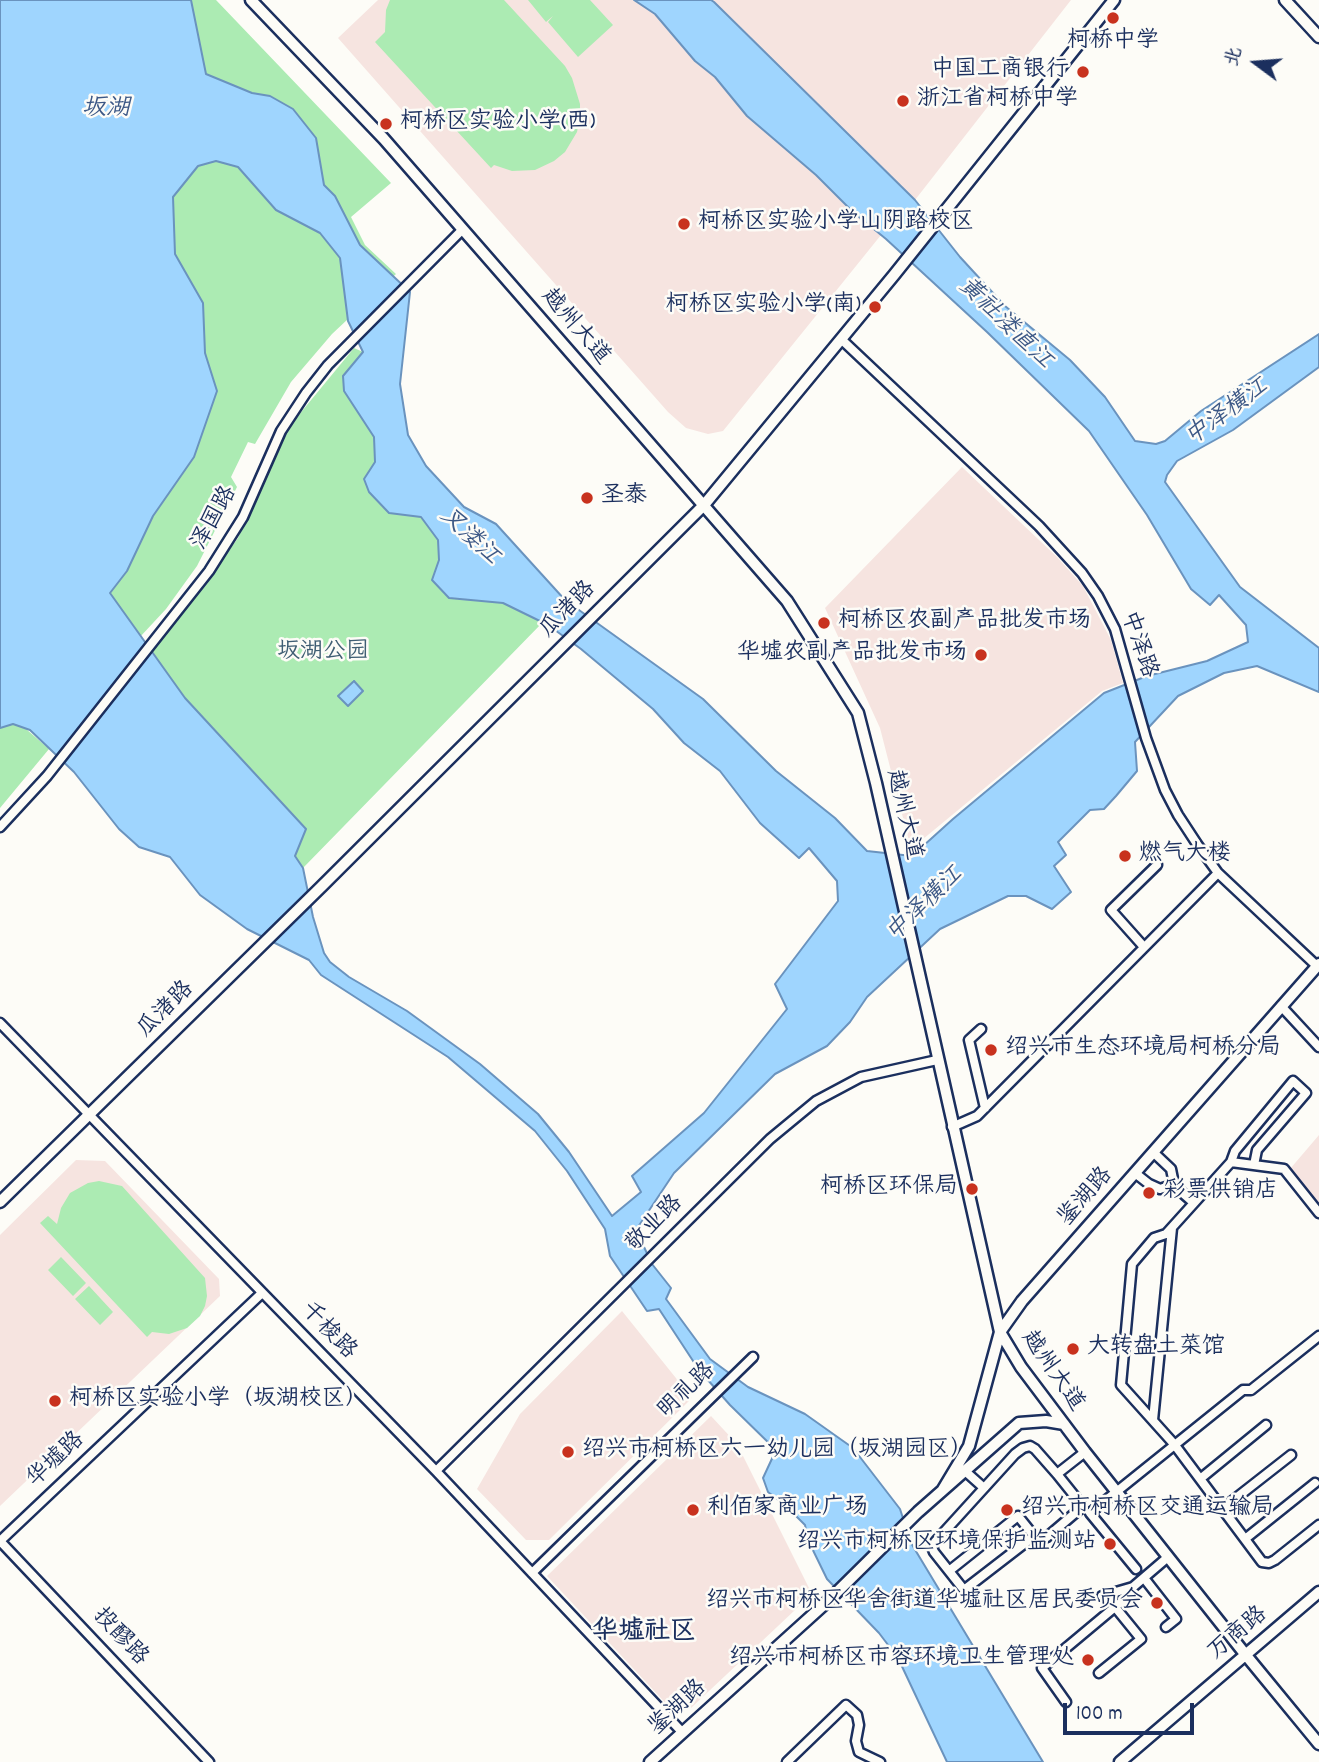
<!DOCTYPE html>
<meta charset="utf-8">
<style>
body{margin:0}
#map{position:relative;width:1319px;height:1762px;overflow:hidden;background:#fdfcf7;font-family:Dekko,"LXGW WenKai TC",sans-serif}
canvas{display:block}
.north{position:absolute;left:1221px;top:28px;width:70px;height:70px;-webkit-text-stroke:5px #fdfcf7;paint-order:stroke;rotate:286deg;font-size:19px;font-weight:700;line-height:28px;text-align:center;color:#1b2f5e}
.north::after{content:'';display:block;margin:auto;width:24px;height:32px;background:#1b2f5e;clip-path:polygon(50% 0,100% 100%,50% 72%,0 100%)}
.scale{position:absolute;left:1063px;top:1703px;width:131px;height:32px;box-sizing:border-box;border:4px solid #1b2f5e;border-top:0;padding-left:9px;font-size:21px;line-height:24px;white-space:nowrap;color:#1b2f5e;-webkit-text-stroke:5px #fdfcf7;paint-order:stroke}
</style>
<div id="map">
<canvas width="1319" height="1762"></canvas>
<div class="north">北</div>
<div class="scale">100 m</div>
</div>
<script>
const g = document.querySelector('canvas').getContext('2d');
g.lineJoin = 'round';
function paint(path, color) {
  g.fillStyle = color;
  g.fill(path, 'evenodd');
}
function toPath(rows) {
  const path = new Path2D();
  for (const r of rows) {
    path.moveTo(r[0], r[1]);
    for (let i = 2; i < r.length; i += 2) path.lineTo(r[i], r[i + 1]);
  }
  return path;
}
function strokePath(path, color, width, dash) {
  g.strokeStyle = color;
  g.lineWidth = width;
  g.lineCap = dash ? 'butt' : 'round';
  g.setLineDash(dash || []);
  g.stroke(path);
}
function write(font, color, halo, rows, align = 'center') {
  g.font = font + ' Dekko,"LXGW WenKai TC",sans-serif';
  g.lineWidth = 5;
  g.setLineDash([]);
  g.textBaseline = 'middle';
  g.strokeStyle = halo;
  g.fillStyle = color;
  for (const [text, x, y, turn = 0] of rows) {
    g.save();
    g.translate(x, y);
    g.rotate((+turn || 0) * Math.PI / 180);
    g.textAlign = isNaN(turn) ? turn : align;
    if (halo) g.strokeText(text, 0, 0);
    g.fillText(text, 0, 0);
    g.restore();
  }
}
paint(toPath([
 [378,0,634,0,655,14,695,61,715,77,747,116,816,175,852,212,881,235,723,431,708,434,686,428,668,412,338,38],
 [711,0,1071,0,915,200],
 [962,467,1057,557,1083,586,1111,640,1123,683,1102,691,911,849,880,728,825,608],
 [1319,1135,1319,1204,1290,1169],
 [76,1160,105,1161,219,1279,220,1296,0,1506,0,1235],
 [622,1311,692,1398,549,1540,526,1540,477,1489,520,1414],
 [711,1416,737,1444,812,1594,691,1708,672,1710,547,1576]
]), '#f6e4e0');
paint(toPath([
 [191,0,216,0,391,183,351,217,365,245,396,274,332,334,291,382,255,444,248,442,231,477,237,487,197,566,166,609,140,637,110,593,127,571,153,516,194,457,217,391,205,353,202,303,175,254,173,197,206,74],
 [390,0,504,0,565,66,572,78,580,104,580,117,577,132,565,152,554,161,535,170,512,171,494,165,491,168,375,42,385,32,386,10],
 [528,0,590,0,613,25,578,57,548,22,553,16,546,22],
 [354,348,363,352,343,376,344,391,374,437,375,462,364,479,426,517,439,541,439,560,432,580,449,598,503,603,543,622,303,868,150,650,196,595,238,538,268,467,288,428],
 [13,724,26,729,49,749,0,808,0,728],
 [99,1181,122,1186,205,1278,207,1296,205,1306,200,1316,187,1328,169,1334,152,1332,147,1337,40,1223,48,1216,57,1224,61,1208,70,1193,88,1183],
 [61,1257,86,1283,73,1296,48,1270],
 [89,1286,113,1312,100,1325,75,1299]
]), '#acebb3');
const water = toPath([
 [0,0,191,0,206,74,252,93,270,96,293,109,316,138,324,185,335,196,360,245,410,292,400,384,408,435,426,466,464,507,496,524,565,600,703,699,776,771,835,818,867,851,912,856,953,819,1104,693,1147,676,1207,661,1248,642,1246,625,1219,595,1210,605,1191,589,1147,515,1089,431,987,332,886,239,853,212,816,175,747,116,715,77,695,61,655,14,634,0,711,0,714,2,915,200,960,257,1005,306,1070,360,1105,397,1135,441,1156,444,1165,441,1201,411,1319,334,1319,367,1233,430,1177,461,1167,475,1165,482,1240,587,1319,648,1319,692,1257,666,1224,673,1178,696,1135,742,1137,771,1116,796,1104,809,1090,810,1058,842,1066,855,1054,866,1071,892,1052,909,1026,896,1008,896,940,929,867,997,850,1022,827,1046,775,1074,674,1173,636,1230,652,1264,671,1288,666,1299,710,1359,748,1387,805,1414,853,1448,900,1509,911,1543,1043,1762,947,1762,898,1658,879,1633,827,1579,808,1540,805,1525,786,1506,768,1492,763,1478,776,1450,730,1405,699,1370,659,1309,647,1311,610,1256,605,1229,567,1171,535,1131,448,1057,321,975,309,960,247,929,200,895,170,857,139,847,119,829,74,772,30,730,13,724,0,728,0,0],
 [216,161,238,167,276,210,320,233,340,258,348,321,363,352,343,376,344,391,374,437,375,462,364,479,369,492,389,513,421,517,438,540,439,560,432,580,449,598,503,603,548,625,581,649,653,709,684,743,720,771,760,823,799,858,809,848,837,881,838,901,775,984,787,1009,704,1113,632,1176,641,1192,612,1216,569,1152,538,1114,480,1064,407,1011,349,977,330,962,324,953,313,917,303,868,295,856,306,829,185,698,110,593,127,571,153,516,194,457,217,391,205,353,203,303,175,254,173,197,198,166,216,161],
 [354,681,363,691,348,706,338,696,354,681]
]);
paint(water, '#9fd5fe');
strokePath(water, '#6a93be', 2);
const minor = toPath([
 [841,339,1039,526,1082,573,1098,596,1115,629,1146,738,1165,790,1178,815,1197,844,1218,873,1317,966],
 [0,827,47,776,209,571,243,517,281,431,306,393,328,365,462,230],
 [1144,947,1111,910,1157,865],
 [1281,1006,1319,1047],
 [0,1023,436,1471,682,1732],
 [981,1029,969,1040,985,1108],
 [952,1127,977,1116,1218,873],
 [1231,1162,1235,1151,1293,1081,1306,1093,1257,1150,1254,1165],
 [1135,1173,1149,1184,1160,1189,1169,1186,1173,1179,1171,1169,1153,1152],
 [1171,1183,1194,1203,1231,1162,1284,1169,1319,1213],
 [1194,1203,1166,1234,1154,1238,1132,1264,1121,1385,1174,1444,1262,1562,1269,1563,1275,1560,1319,1525],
 [1153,1420,1172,1228],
 [436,1471,770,1139,816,1101,861,1077,937,1060],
 [965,1471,984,1488],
 [1057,1474,1081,1504,1081,1508,1047,1537,1042,1539,1034,1536,964,1590,934,1552,932,1547,935,1542,1015,1454,1023,1448,1030,1446,1035,1449,1057,1474,1085,1452],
 [1200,1479,1266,1425],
 [1222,1509,1291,1455],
 [1245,1539,1315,1483],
 [1136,1569,1090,1513,1243,1390,1251,1390,1319,1336],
 [949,1571,1018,1516,1034,1536],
 [532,1573,753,1357],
 [1144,1578,1176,1619,1166,1627],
 [1102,1596,1133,1587,1168,1557],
 [1099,1673,1141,1639,1115,1607,1130,1595,1133,1587],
 [1066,1702,1042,1668,1115,1607],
 [209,1762,0,1541,262,1293],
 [787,1762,846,1705,857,1715,859,1725,856,1741,859,1752,880,1762]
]);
const tertiary = toPath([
 [251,0,384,139,787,601,858,713,876,783,1000,1332,1021,1367,1085,1452,1245,1654,1319,1744],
 [1285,0,1319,37],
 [0,1202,321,887,704,505,894,275,1114,0],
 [942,1491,969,1446,1000,1332,1022,1301,1319,964],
 [650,1762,828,1601,918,1512,1019,1423,1046,1421,1064,1424],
 [1120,1762,1319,1592]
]);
strokePath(minor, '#1b2f5e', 13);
strokePath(tertiary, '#1b2f5e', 15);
strokePath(minor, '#fdfcf7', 8);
strokePath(tertiary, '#fdfcf7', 10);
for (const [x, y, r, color] of [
 [1113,18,7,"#c8321e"],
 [1083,72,7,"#c8321e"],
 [903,101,7,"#c8321e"],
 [386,124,7,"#c8321e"],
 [684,224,7,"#c8321e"],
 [875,307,7,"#c8321e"],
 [587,498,7,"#c8321e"],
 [824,623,7,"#c8321e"],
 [981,655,7,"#c8321e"],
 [1125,856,7,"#c8321e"],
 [991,1050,7,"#c8321e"],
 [972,1189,7,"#c8321e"],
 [1149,1193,7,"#c8321e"],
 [1073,1349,7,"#c8321e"],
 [55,1401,7,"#c8321e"],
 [568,1452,7,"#c8321e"],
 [693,1510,7,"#c8321e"],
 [1007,1510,7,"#c8321e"],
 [1110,1544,7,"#c8321e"],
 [1157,1603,7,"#c8321e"],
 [1088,1660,7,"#c8321e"]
]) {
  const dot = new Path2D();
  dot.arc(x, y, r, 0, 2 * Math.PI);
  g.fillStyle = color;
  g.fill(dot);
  strokePath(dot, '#fdfcf7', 2.5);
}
write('23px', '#1b2f5e', '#fdfcf7', [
 ["柯桥中学",1113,43,"center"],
 ["中国工商银行",1069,72,"right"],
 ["浙江省柯桥中学",917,101],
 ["柯桥区实验小学(西)",400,124],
 ["柯桥区实验小学山阴路校区",698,224],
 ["柯桥区实验小学(南)",861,307,"right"],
 ["圣泰",601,498],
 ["柯桥区农副产品批发市场",838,623],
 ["华墟农副产品批发市场",967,655,"right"],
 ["燃气大楼",1139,856],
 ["绍兴市生态环境局柯桥分局",1005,1050],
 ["柯桥区环保局",958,1189,"right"],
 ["彩票供销店",1163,1193],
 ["大转盘土菜馆",1087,1349],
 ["柯桥区实验小学（坂湖校区）",69,1401],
 ["绍兴市柯桥区六一幼儿园（坂湖园区）",582,1452],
 ["利佰家商业广场",707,1510],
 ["绍兴市柯桥区交通运输局",1021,1510],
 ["绍兴市柯桥区环境保护监测站",1096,1544,"right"],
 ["绍兴市柯桥区华舍街道华墟社区居民委员会",1143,1603,"right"],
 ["绍兴市柯桥区市容环境卫生管理处",1074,1660,"right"]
], 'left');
write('23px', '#1b2f5e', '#fdfcf7', [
 ["越州大道",574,328,49],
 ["泽国路",216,519,-61],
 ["瓜渚路",569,611,-46],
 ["中泽路",1137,645,71],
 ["越州大道",902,815,77],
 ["瓜渚路",167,1011,-45],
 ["鉴湖路",1087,1198,-49],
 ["敬业路",656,1225,-45],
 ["千梭路",327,1332,46],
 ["越州大道",1051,1372,55],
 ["明礼路",688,1392,-44],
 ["华墟路",57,1461,-43],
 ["万商路",1239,1635,-40],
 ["投醪路",119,1638,47],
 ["鉴湖路",679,1709,-43]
]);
write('23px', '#3f5e73', '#fdfcf7', [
 ["坂湖公园",323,654]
]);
write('italic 24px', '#3c5886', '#fdfcf7', [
 ["坂湖",106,111],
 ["黄社溇直江",1004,325,44],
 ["中泽横江",1228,414,-36],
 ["叉溇江",468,538,43],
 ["中泽横江",926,906,-44]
]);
write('bold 26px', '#1b2f5e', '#fdfcf7', [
 ["华墟社区",644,1634]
]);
</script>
